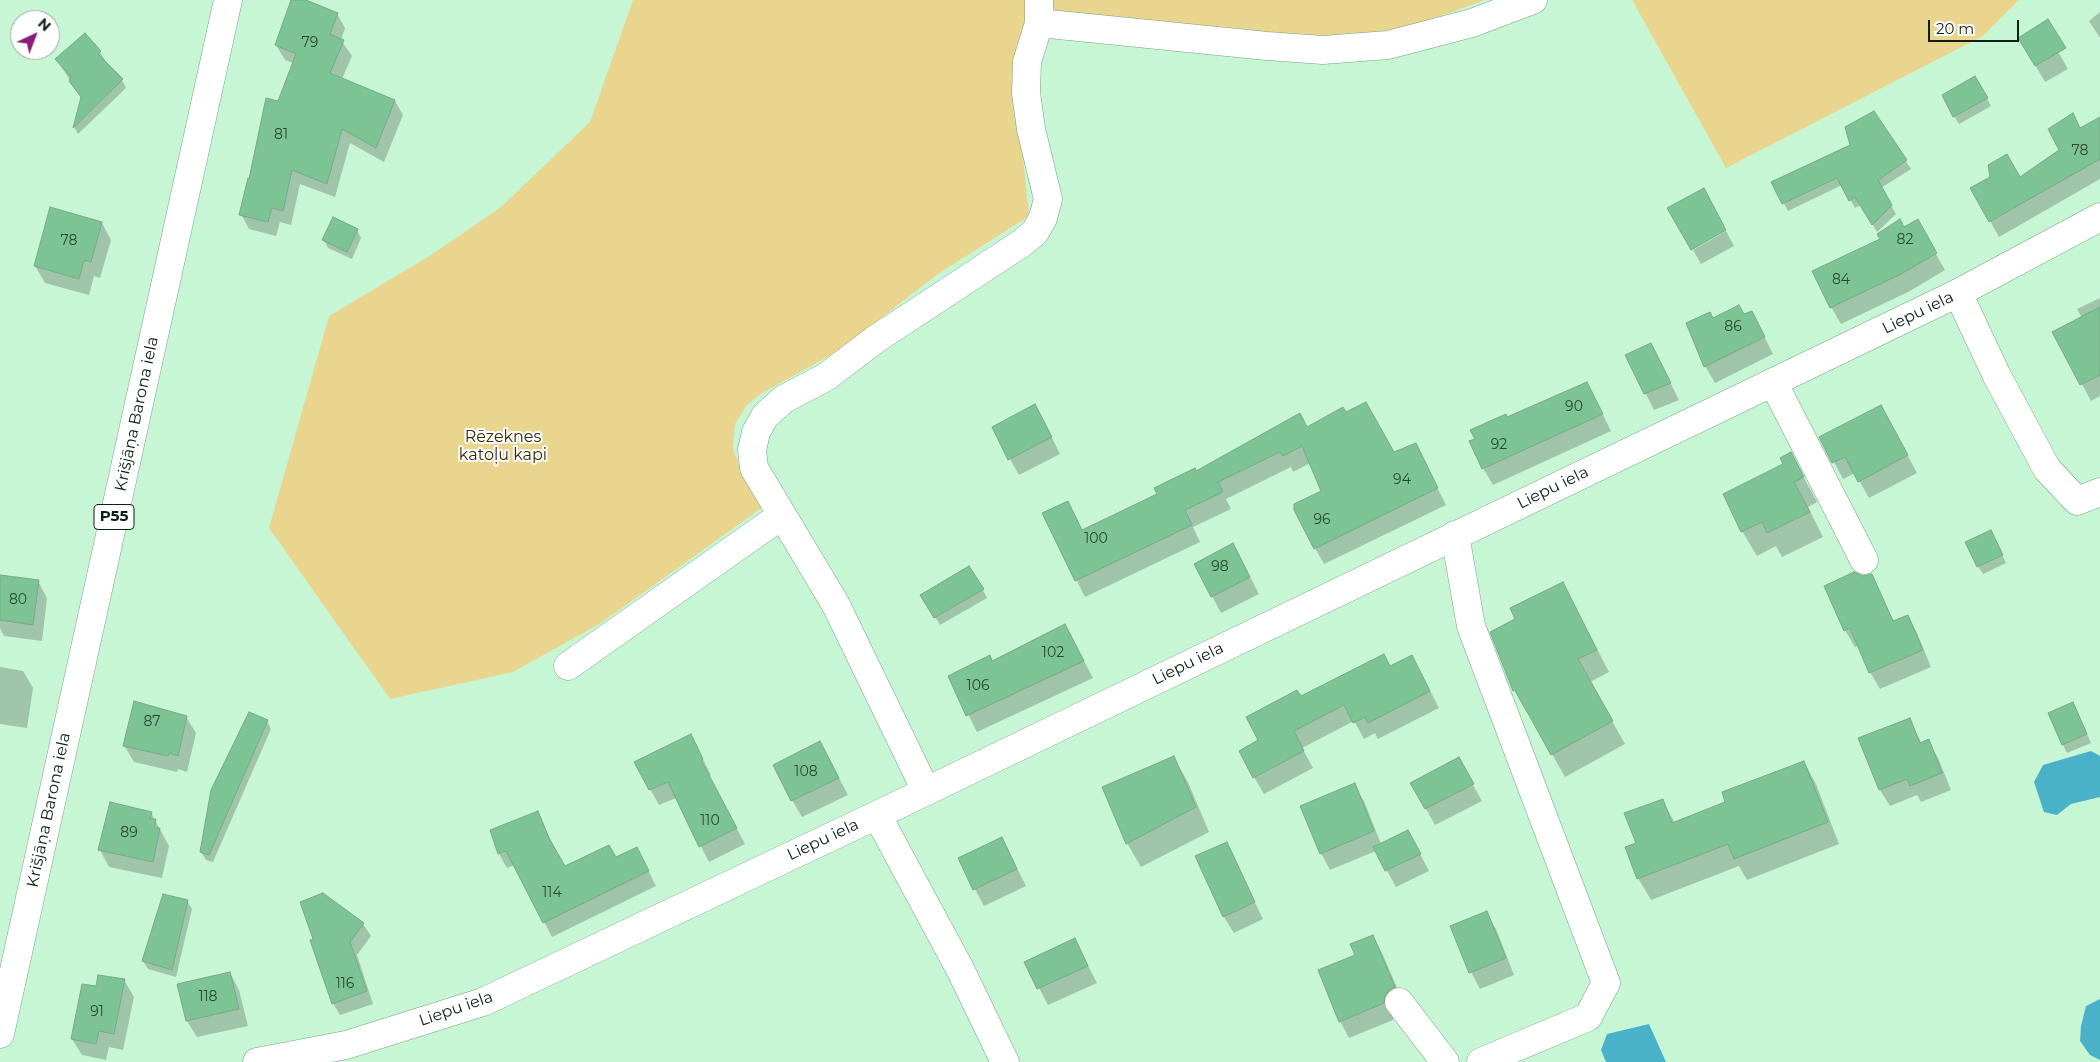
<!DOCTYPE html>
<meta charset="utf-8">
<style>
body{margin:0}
#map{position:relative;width:2100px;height:1062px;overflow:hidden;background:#c7f6d4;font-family:Montserrat,sans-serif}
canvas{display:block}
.north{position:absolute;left:10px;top:10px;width:50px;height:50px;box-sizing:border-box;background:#fff;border:1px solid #9ea5a1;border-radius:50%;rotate:43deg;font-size:14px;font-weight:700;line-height:20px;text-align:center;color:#0d1f14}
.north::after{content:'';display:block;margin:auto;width:18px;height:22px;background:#8d1c7f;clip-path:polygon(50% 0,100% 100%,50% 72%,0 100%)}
.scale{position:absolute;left:1928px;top:20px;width:91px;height:22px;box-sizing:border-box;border:2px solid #0d1f14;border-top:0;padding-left:6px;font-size:15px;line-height:18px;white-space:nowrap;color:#0d1f14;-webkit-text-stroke:4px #fff;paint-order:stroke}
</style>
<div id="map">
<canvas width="2100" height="1062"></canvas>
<div class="north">N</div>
<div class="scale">20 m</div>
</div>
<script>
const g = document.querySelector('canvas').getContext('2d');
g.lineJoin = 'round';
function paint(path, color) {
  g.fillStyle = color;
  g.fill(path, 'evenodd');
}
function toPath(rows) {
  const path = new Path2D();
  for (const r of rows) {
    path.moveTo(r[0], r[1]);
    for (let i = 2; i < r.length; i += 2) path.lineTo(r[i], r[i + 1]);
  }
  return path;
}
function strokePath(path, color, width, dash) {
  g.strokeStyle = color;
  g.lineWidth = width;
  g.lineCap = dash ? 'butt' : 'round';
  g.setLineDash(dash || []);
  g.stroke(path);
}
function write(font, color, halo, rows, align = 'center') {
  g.font = font + ' Montserrat,sans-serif';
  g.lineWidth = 4;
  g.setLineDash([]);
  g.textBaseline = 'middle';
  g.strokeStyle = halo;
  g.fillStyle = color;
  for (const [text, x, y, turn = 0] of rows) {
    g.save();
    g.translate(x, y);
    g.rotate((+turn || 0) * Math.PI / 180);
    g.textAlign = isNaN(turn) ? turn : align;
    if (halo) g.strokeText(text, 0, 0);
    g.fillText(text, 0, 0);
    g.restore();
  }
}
paint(toPath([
 [633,0,1485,0,1424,22,1337,42,1094,23,1016,45,1016,89,1029,216,938,274,838,351,762,393,747,405,735,424,733,448,742,474,763,507,601,623,513,672,390,699,269,528,329,316,431,255,501,207,590,122],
 [1632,0,2019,0,1983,36,1726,168]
]), '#ead58e');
paint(toPath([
 [2091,751,2100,756,2100,797,2071,804,2057,815,2044,812,2034,782,2043,765],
 [2100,999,2100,1060,2090,1055,2080,1041,2081,1026,2086,1006],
 [1649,1024,1666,1062,1606,1062,1601,1050,1607,1034]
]), '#49b2c8');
paint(toPath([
 [292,0,303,0,337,14,345,28,341,40,352,56,342,79,395,101,403,115,384,162,350,143,335,197,300,184,291,225,280,222,276,236,249,229,241,214,250,180,293,63,285,60,276,45],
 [2100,12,2100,38,2089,21],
 [85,35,100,52,105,60,103,61,122,80,126,88,78,134,74,127,82,98,56,59],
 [2020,39,2052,41,2068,69,2045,82],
 [1975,77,1991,106,1959,124,1954,116],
 [1873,113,1911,169,1881,188,1896,214,1877,232,1861,205,1855,208,1842,185,1788,211,1773,183,1851,146],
 [2081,129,2100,129,2100,179,1999,237,1972,189,2020,178,2061,151],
 [1917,221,1945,270,1910,291,1841,324,1831,307,1881,239],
 [102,223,111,240,100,278,94,276,89,295,45,283,35,266],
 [357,230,361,238,352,259,328,248,324,240],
 [1726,231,1734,246,1701,264,1693,250],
 [2100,298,2100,396,2091,401,2054,333,2082,318,2077,309],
 [1752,312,1773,354,1715,383,1705,366,1713,319],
 [1651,344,1679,400,1654,410,1627,356],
 [1587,383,1611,431,1493,485,1483,468,1507,419],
 [1346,414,1394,454,1415,444,1446,505,1324,564,1315,548,1323,491,1310,463,1293,472,1291,467,1226,499,1231,509,1193,527,1200,542,1085,597,1043,514,1083,531,1159,494,1300,415,1307,428],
 [1044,422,1060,454,1019,475,1010,459],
 [1890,423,1917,473,1869,498,1855,473,1843,479,1821,438],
 [1791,454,1817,502,1808,507,1823,537,1782,557,1776,546,1757,556,1742,531],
 [1995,540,2006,563,1983,574,1978,566],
 [1233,544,1259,594,1221,613,1212,596],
 [1871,575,1894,622,1908,616,1917,633,1931,667,1880,689,1870,672,1859,645,1855,647,1845,630,1863,577],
 [38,581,47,598,42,641,4,636,0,628,0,586],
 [1563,583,1609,672,1590,682,1625,744,1565,777,1528,712,1527,713,1514,690,1517,620],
 [983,590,987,598,940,625,922,595],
 [1074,642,1093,678,977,732,949,676],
 [0,667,23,671,33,688,27,728,0,724],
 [1421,673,1439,708,1378,739,1375,733,1364,739,1354,721,1302,748,1313,768,1264,794,1254,777,1260,741,1300,698],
 [2077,711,2091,743,2067,753,2063,745],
 [186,717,196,733,187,772,178,769,177,772,134,762,124,745],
 [1909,719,1922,744,1928,741,1938,758,1951,790,1921,802,1917,795,1890,806,1880,790,1860,739],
 [267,721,271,729,213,862,206,860,201,852],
 [820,742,848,795,802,817,792,800],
 [699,751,711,775,709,776,745,844,709,862,676,798,659,805,650,789],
 [1174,758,1188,782,1209,832,1141,867,1127,843],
 [1804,762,1816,784,1839,844,1747,880,1739,866,1651,900,1638,878,1637,844,1662,800,1675,823,1727,802],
 [1468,776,1482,801,1435,825,1412,784],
 [1354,785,1364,801,1381,844,1417,848,1429,871,1396,887,1376,851,1330,870,1321,853],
 [151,813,169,846,162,878,109,867,100,850],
 [538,813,564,868,615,859,644,862,656,886,552,937,515,865,507,868,499,854],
 [1002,838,1026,886,984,906,975,889],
 [1226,844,1263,919,1234,933,1224,917,1197,857],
 [323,895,363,924,371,936,357,955,373,1004,340,1015,333,1003],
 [187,901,192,909,176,977,148,969,143,961],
 [1486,913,1496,929,1514,975,1480,989,1471,972],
 [1373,936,1382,953,1404,1004,1394,1013,1393,1020,1349,1038,1340,1021,1357,955],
 [1075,940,1097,983,1048,1005,1026,963],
 [230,973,239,990,248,1026,197,1037,187,1021],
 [124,980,134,997,123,1050,109,1047,106,1060,82,1055,72,1039,97,987]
]), '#0003');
const building = toPath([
 [291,0,306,0,338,13,330,34,344,40,330,73,395,100,376,148,342,129,327,184,292,170,283,211,272,208,268,222,239,215,248,178,249,179,266,98,278,101,296,54,275,45,291,0],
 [2048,19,2066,48,2035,66,2018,38,2048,19],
 [85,33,101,51,98,54,123,79,73,128,81,97,69,81,71,77,55,59,85,33],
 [1975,76,1988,98,1953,117,1942,95,1975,76],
 [1874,111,1907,160,1878,180,1892,205,1872,225,1855,197,1849,201,1837,178,1782,204,1771,182,1850,145,1845,127,1874,111],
 [2073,113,2080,128,2100,117,2100,159,1989,222,1970,188,1990,177,1988,165,2007,154,2020,177,2059,150,2048,129,2073,113],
 [1704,188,1726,230,1691,250,1667,208,1704,188],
 [50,207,102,222,91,262,84,260,79,279,34,266,50,207],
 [333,217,358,229,347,252,322,240,333,217],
 [1900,219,1904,227,1918,219,1937,253,1901,274,1830,308,1812,271,1880,239,1877,234,1900,219],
 [1739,305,1744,314,1752,311,1765,337,1704,367,1686,323,1710,312,1713,318,1739,305],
 [2100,307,2100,375,2080,385,2052,332,2100,307],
 [1651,343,1671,383,1644,394,1625,355,1651,343],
 [1587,382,1603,414,1482,469,1469,441,1475,439,1470,430,1506,414,1507,417,1587,382],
 [1366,402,1394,452,1416,443,1438,488,1314,549,1294,510,1294,504,1321,491,1302,446,1283,456,1280,452,1218,482,1223,492,1185,510,1192,525,1075,581,1042,513,1068,501,1082,530,1157,494,1154,488,1195,468,1196,471,1300,413,1307,427,1343,407,1346,412,1366,402],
 [1035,404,1052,437,1008,460,992,427,1035,404],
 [1881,405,1908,455,1858,482,1845,457,1832,463,1819,437,1881,405],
 [1791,452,1804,477,1794,482,1810,512,1767,533,1762,522,1741,532,1723,494,1783,464,1780,458,1791,452],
 [1991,530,2003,555,1977,567,1965,542,1991,530],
 [1233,543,1250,577,1211,597,1194,564,1233,543],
 [969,566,984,589,934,618,920,595,969,566],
 [1854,572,1863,576,1872,574,1893,621,1908,615,1923,650,1869,673,1850,628,1844,631,1824,586,1854,572],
 [0,575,39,580,33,625,0,620,0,575],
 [1563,582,1597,650,1578,659,1613,721,1551,755,1515,690,1513,691,1490,632,1515,619,1510,608,1563,582],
 [1065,624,1084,661,966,716,948,676,990,655,992,661,1065,624],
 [1384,654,1390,666,1412,655,1430,691,1368,723,1365,717,1353,723,1344,705,1294,731,1304,751,1253,778,1239,751,1258,740,1246,717,1297,690,1301,696,1384,654],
 [134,701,187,716,178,756,169,753,168,756,123,746,134,701],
 [2073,702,2087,734,2062,745,2048,713,2073,702],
 [249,712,268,720,209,855,200,852,211,790,249,712],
 [1910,718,1920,743,1929,739,1942,773,1910,786,1907,779,1879,790,1858,738,1910,718],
 [691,734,703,759,701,760,737,828,699,847,668,782,649,790,634,762,691,734],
 [820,741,839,778,791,801,773,765,820,741],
 [1174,756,1196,807,1126,844,1102,787,1174,756],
 [1459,757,1474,784,1425,809,1410,783,1459,757],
 [1804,761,1828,822,1734,859,1728,844,1637,879,1625,847,1636,843,1624,813,1663,799,1672,823,1725,802,1722,792,1804,761],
 [1355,783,1374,831,1320,854,1300,806,1355,783],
 [110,802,152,812,150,819,156,819,154,828,160,828,153,862,98,850,110,802],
 [538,811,549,838,565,866,609,845,616,857,637,847,649,871,543,923,506,851,498,854,490,830,538,811],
 [1408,830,1421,854,1385,871,1373,847,1408,830],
 [1002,837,1017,869,973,890,958,858,1002,837],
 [1227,842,1255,902,1223,917,1195,856,1227,842],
 [323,893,364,923,350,942,367,991,332,1004,310,940,313,939,300,902,323,893],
 [163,894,188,900,172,970,142,961,163,894],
 [1487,911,1506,958,1469,973,1450,926,1487,911],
 [1373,935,1395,987,1389,990,1385,996,1384,1003,1339,1022,1318,970,1355,955,1350,944,1373,935],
 [1075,938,1088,966,1037,989,1024,962,1075,938],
 [230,972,239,1009,186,1021,177,984,230,972],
 [98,975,125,979,114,1034,99,1031,96,1044,71,1039,82,984,96,986,98,975]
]);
paint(building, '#7cc494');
strokePath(building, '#79a787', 1);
const minor = toPath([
 [1039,23,1267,46,1323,50,1388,45,1472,23,1533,0],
 [1958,293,1997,376,2047,469,2077,501,2100,492],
 [1773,382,1864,560],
 [1455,535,1471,626,1606,983,1588,1017,1481,1062],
 [568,666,782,515],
 [926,791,836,605,754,468,752,450,756,432,765,416,784,399,826,377,876,339,1022,243,1035,232,1043,218,1048,199,1031,129,1026,93,1027,62,1039,23,1039,0],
 [877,815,960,969,1005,1062],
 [1399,1002,1445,1062],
 [257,1062,346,1045,483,1002,877,815,1958,293,2100,217]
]);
const major = toPath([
 [0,1034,228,0]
]);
strokePath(minor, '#75a282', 29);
strokePath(major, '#75a282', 29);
strokePath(minor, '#fff', 28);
strokePath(major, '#fff', 28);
write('14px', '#294834', null, [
 ["79",310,43],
 ["81",281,135],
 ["78",2080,151],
 ["82",1905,240],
 ["78",69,241],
 ["84",1841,280],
 ["86",1733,327],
 ["90",1574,407],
 ["92",1499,445],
 ["94",1402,480],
 ["96",1322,520],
 ["100",1096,539],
 ["98",1220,567],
 ["80",18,600],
 ["102",1053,653],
 ["106",978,686],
 ["87",152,722],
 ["108",806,772],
 ["110",710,821],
 ["89",129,833],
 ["114",552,893],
 ["116",345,984],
 ["118",208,997],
 ["91",97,1012]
]);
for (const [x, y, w] of [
 [114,517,40]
]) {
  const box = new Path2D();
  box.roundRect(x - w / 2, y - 12.5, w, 25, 4);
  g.fillStyle = '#fff';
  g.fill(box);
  strokePath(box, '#0d1f14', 1);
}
write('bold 15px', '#0d1f14', null, [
 ["P55",114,517]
]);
write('16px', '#0d1f14', '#fff', [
 ["Liepu iela",1918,313,-26],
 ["Krišjāņa Barona iela",137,414,-78],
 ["Liepu iela",1553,488,-26],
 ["Liepu iela",1188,664,-26],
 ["Krišjāņa Barona iela",49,810,-78],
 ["Liepu iela",823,840,-25],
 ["Liepu iela",456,1009,-19]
]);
write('16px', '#332a07', '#fff', [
 ["Rēzeknes",503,437],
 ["katoļu kapi",503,455]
]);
</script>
